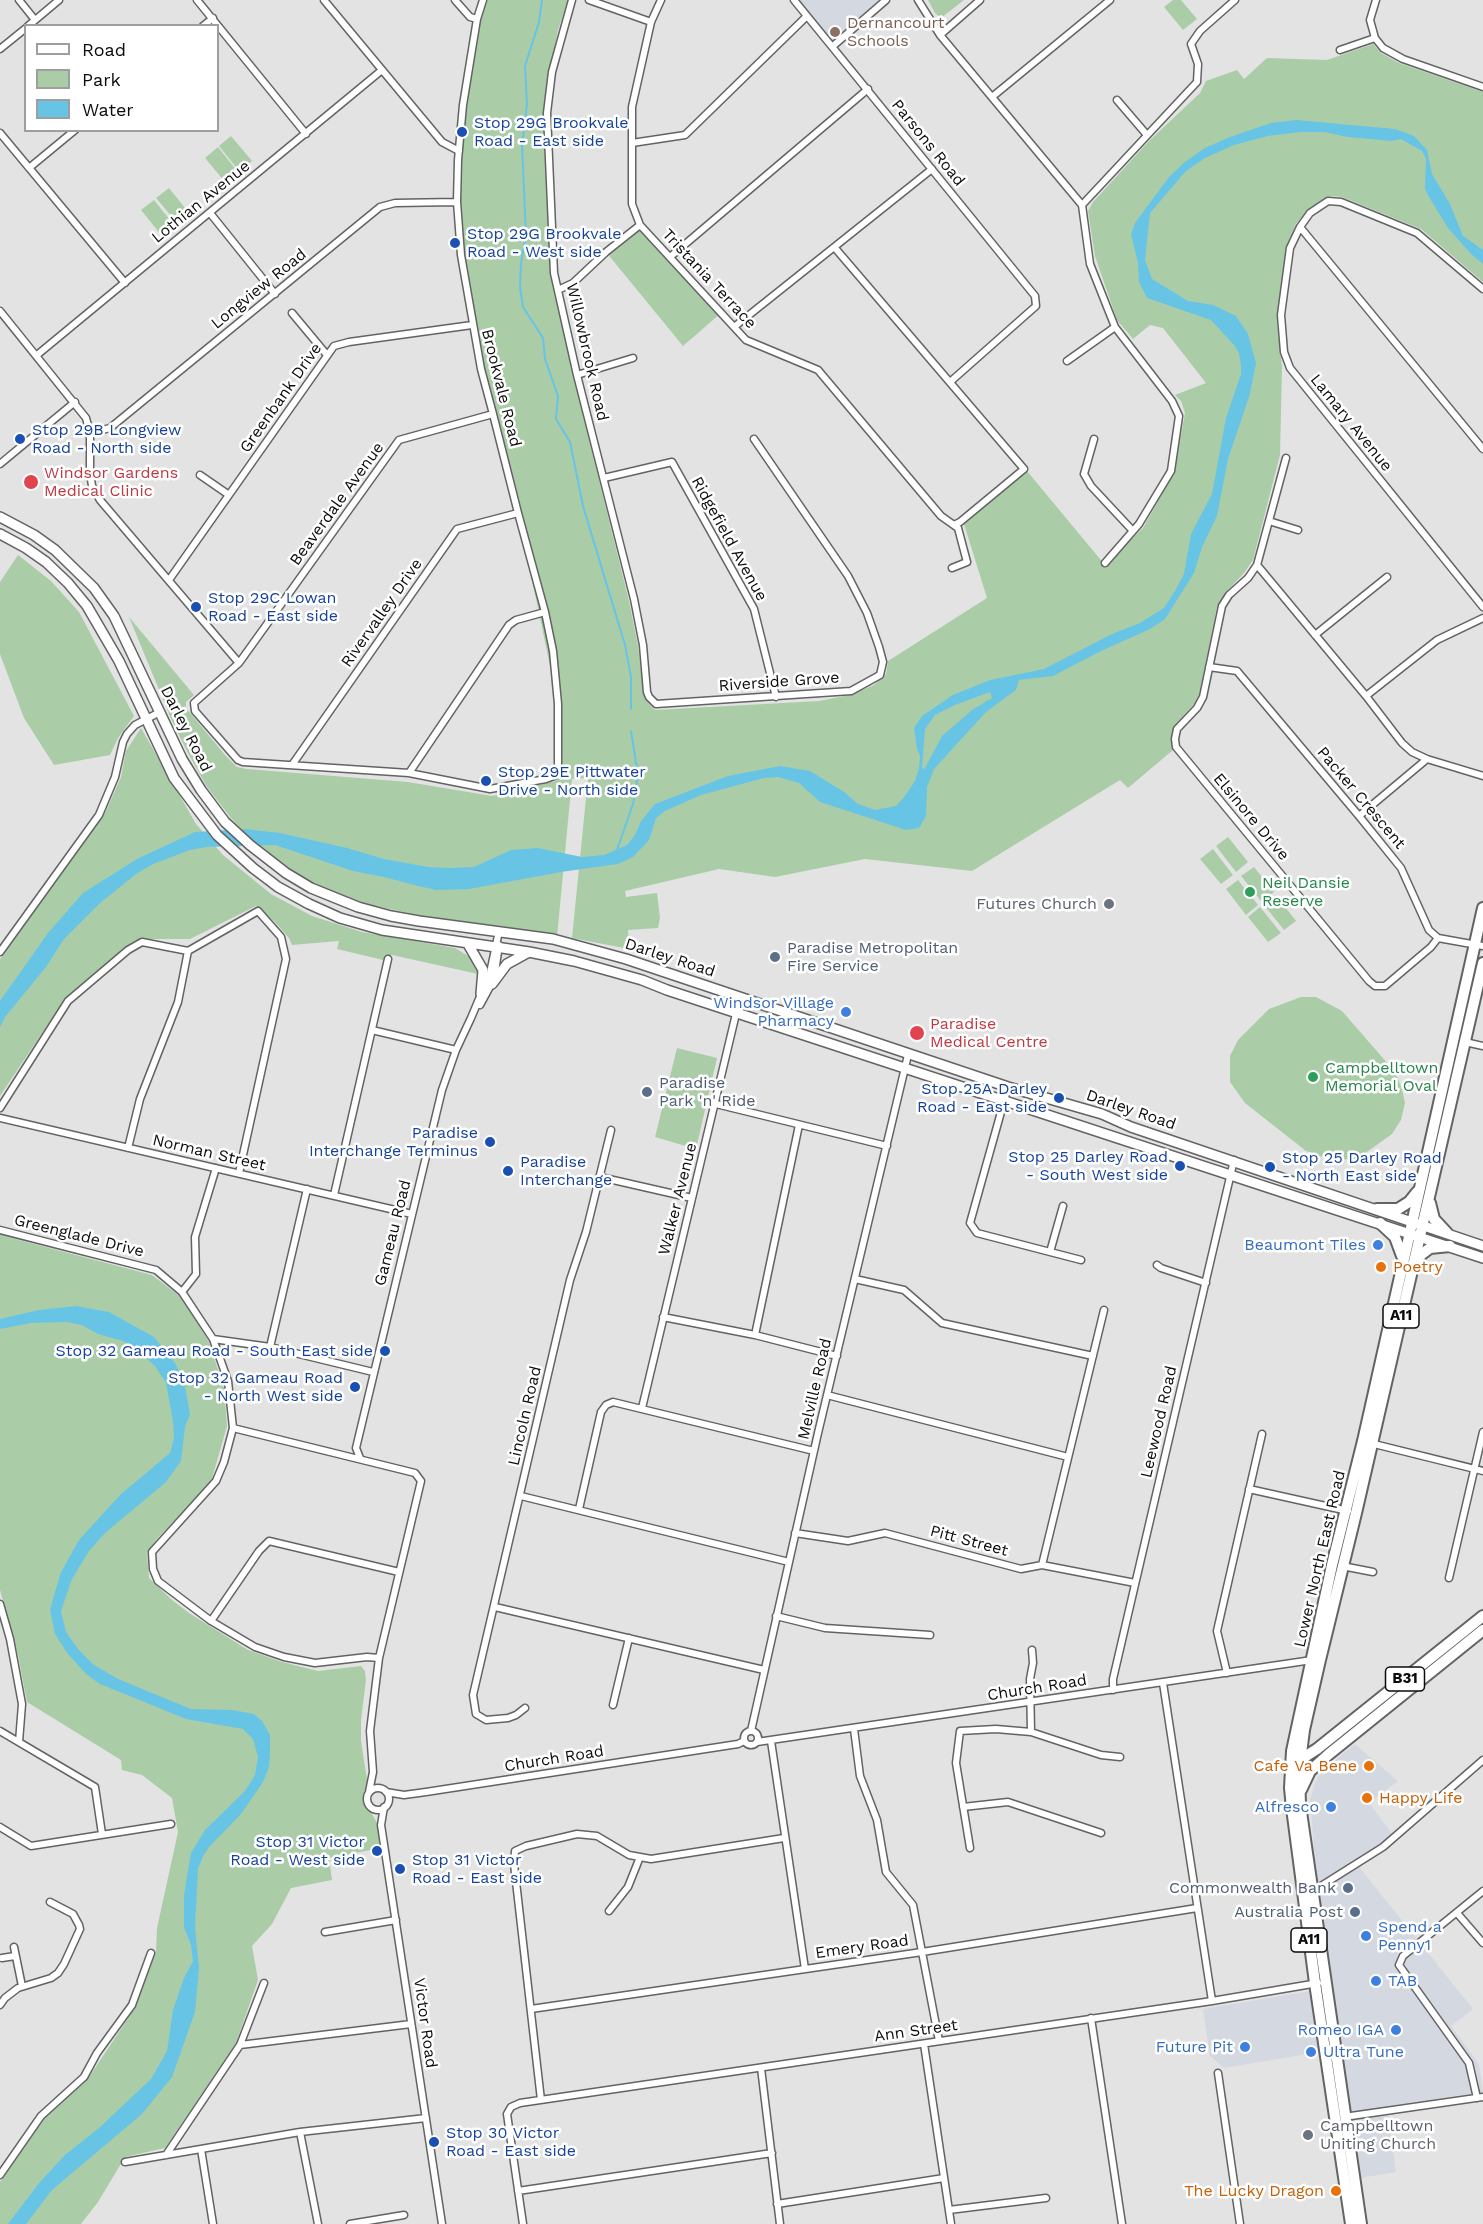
<!DOCTYPE html>
<style>
body{margin:0}
#map{position:relative;width:1483px;height:2224px;overflow:hidden;background:#e3e3e4;font-family:"Work Sans",sans-serif}
canvas{display:block}
.legend{position:absolute;left:24px;top:24px;width:195px;height:108px;box-sizing:border-box;background:#fff;border:2px solid #9e9e9e;margin:0;padding:8px 10px;list-style:none;font-size:18px;color:#0c0c0c}
.legend li{display:flex;align-items:center;gap:12px;height:30px}
.legend b{width:30px;border:2px solid #9e9e9e}
</style>
<div id="map">
<canvas width="1483" height="2224"></canvas>
<ul class="legend">
<li><b style="height:8px;background:#fff"></b>Road</li>
<li><b style="height:16px;background:#aacda8"></b>Park</li>
<li><b style="height:16px;background:#68c4e5"></b>Water</li>
</ul>
</div>
<script>
const g = document.querySelector('canvas').getContext('2d');
g.lineJoin = 'round';
function paint(path, color) {
  g.fillStyle = color;
  g.fill(path, 'evenodd');
}
function toPath(rows) {
  const path = new Path2D();
  for (const r of rows) {
    if (r.length === 3) {
      path.moveTo(r[0] + r[2], r[1]);
      path.arc(r[0], r[1], r[2], 0, 2 * Math.PI);
      continue;
    }
    path.moveTo(r[0], r[1]);
    for (let i = 2; i < r.length; i += 2) path.lineTo(r[i], r[i + 1]);
  }
  return path;
}
function strokePath(path, color, width, dash) {
  g.strokeStyle = color;
  g.lineWidth = width;
  g.lineCap = dash ? 'butt' : 'round';
  g.setLineDash(dash || []);
  g.stroke(path);
}
function write(font, color, halo, rows, align = 'center') {
  g.font = font + ' "Work Sans",sans-serif';
  g.lineWidth = 5;
  g.setLineDash([]);
  g.textBaseline = 'middle';
  g.strokeStyle = halo;
  g.fillStyle = color;
  for (const [text, x, y, turn = 0] of rows) {
    g.save();
    g.translate(x, y);
    g.rotate((+turn || 0) * Math.PI / 180);
    g.textAlign = isNaN(turn) ? turn : align;
    if (halo) g.strokeText(text, 0, 0);
    g.fillText(text, 0, 0);
    g.restore();
  }
}
paint(toPath([
 [794,0,886,0,833,46],
 [1355,1744,1398,1781,1369,1803,1393,1835,1355,1862,1473,2009,1451,2026,1479,2064,1483,2092,1387,2106,1396,2172,1360,2178,1317,1884,1310,1800,1315,1783,1322,1771],
 [1311,1991,1320,2052,1224,2068,1210,2056,1203,2009]
]), '#d4d8e0');
paint(toPath([
 [483,0,568,0,558,30,545,96,543,115,551,275,579,399,629,601,638,646,644,695,649,704,655,710,819,701,850,695,874,685,886,674,888,661,987,598,964,524,1027,471,1105,565,1143,528,1174,473,1185,413,1181,401,1175,395,1206,383,1163,328,1150,325,1133,339,1117,320,1095,256,1088,211,1093,202,1148,142,1200,93,1206,81,1237,70,1244,79,1267,58,1327,60,1373,44,1381,53,1399,63,1483,92,1483,282,1421,229,1342,197,1331,196,1308,209,1296,224,1287,244,1277,320,1282,367,1280,455,1253,560,1244,573,1227,591,1217,607,1199,695,1194,704,1174,726,1173,750,1128,788,1120,780,972,871,865,859,775,877,719,869,625,891,626,897,657,893,660,918,658,928,628,930,629,949,572,938,588,778,572,779,557,937,423,916,366,904,318,886,281,864,245,833,231,818,207,787,188,753,172,721,129,617,194,695,186,702,186,708,225,755,237,767,247,769,408,782,492,796,556,781,558,704,518,513,493,414,461,255,459,151,477,20],
 [928,0,964,0,941,18,935,13],
 [1173,0,1181,0,1197,19,1183,30,1164,7],
 [231,136,252,161,239,171,219,146],
 [218,147,238,172,226,183,205,158],
 [169,188,189,213,177,223,156,198],
 [154,200,174,225,162,236,141,210],
 [640,225,721,313,683,346,606,252],
 [18,555,51,581,79,612,134,716,118,738,110,755,54,765,24,718,0,654,0,582],
 [141,728,196,824,223,855,271,894,312,916,362,932,455,948,468,956,477,966,478,974,392,955,387,955,383,960,337,949,339,941,292,945,289,938,274,921,256,906,190,939,142,939,124,949,64,1000,0,1096,0,959,106,811,121,777,126,751],
 [1228,837,1248,862,1236,872,1216,846],
 [1213,849,1233,875,1221,884,1200,859],
 [1254,867,1274,892,1262,902,1241,876],
 [1238,880,1258,905,1246,915,1226,889],
 [1276,895,1296,921,1284,930,1264,905],
 [1260,907,1281,933,1268,942,1248,917],
 [1301,997,1316,997,1342,1011,1395,1072,1402,1089,1405,1103,1401,1120,1392,1134,1357,1159,1330,1160,1306,1151,1245,1103,1230,1082,1230,1056,1238,1040,1269,1009],
 [677,1048,717,1058,696,1149,655,1137],
 [0,1235,152,1275,181,1297,209,1342,224,1388,227,1426,211,1482,156,1540,147,1553,149,1578,172,1600,189,1613,248,1650,282,1662,318,1671,361,1666,365,1671,366,1680,361,1720,361,1741,367,1780,363,1798,377,1823,381,1848,329,1858,332,1880,291,1888,272,1924,252,1946,258,1980,236,2043,165,2148,125,2157,98,2202,81,2224,0,2224,0,2182,43,2117,89,2077,129,2017,139,1996,156,1952,157,1928,178,1832,172,1798,142,1775,122,1770,121,1760,27,1702,18,1655,0,1590]
]), '#aacda8');
paint(toPath([
 [1296,120,1395,129,1414,136,1427,150,1432,174,1450,204,1463,236,1483,250,1483,264,1471,254,1448,228,1429,197,1425,189,1426,159,1422,151,1401,139,1392,141,1348,137,1324,132,1301,132,1268,136,1234,145,1205,158,1186,171,1150,213,1145,260,1152,279,1188,301,1213,305,1236,316,1248,334,1256,363,1250,394,1228,459,1217,516,1202,547,1194,573,1165,619,1150,629,1099,652,1053,676,1019,680,1016,690,986,712,934,769,927,787,926,816,919,828,906,830,820,802,799,783,778,777,764,778,701,795,665,811,656,818,649,840,633,857,618,864,561,872,469,889,436,890,418,886,384,877,353,871,275,845,206,847,190,850,153,864,136,874,99,904,64,939,46,967,5,1017,0,1027,0,1001,48,933,83,893,137,859,195,832,245,829,280,833,347,848,384,859,428,867,449,868,474,867,511,850,538,848,582,857,604,855,627,845,635,835,641,821,655,804,728,776,780,766,810,771,844,792,858,804,875,810,896,806,905,796,915,781,919,768,920,756,917,749,914,728,922,716,953,695,990,680,1044,669,1112,634,1140,623,1164,608,1175,591,1184,574,1191,534,1212,494,1226,418,1241,374,1241,366,1239,353,1234,345,1211,320,1147,298,1139,282,1138,263,1131,234,1135,223,1169,177,1185,162,1205,148,1230,137,1271,123],
 [990,692,992,698,972,710,942,736,925,768,922,769,925,729,935,715,955,705],
 [76,1306,109,1312,154,1337,175,1363,184,1381,190,1414,185,1427,181,1461,166,1482,105,1533,89,1551,72,1579,61,1611,66,1632,78,1649,94,1665,118,1679,191,1709,232,1710,254,1714,262,1721,270,1735,270,1752,269,1767,263,1782,241,1814,209,1847,203,1856,198,1869,195,1927,199,1968,195,2012,172,2077,142,2114,52,2190,26,2224,8,2224,39,2183,65,2155,99,2128,151,2079,167,2051,173,2010,184,1978,193,1961,191,1945,184,1927,184,1895,191,1853,205,1830,245,1791,255,1775,258,1757,253,1739,243,1729,186,1719,100,1684,86,1674,68,1654,55,1634,50,1610,55,1592,61,1572,79,1540,121,1494,170,1453,174,1438,173,1421,166,1383,155,1366,138,1350,123,1341,98,1334,82,1325,67,1322,31,1323,0,1329,0,1319,39,1310]
]), '#68c4e5');
strokePath(toPath([
 [542,0,539,22,525,66,527,104,522,145,526,235,521,263,520,287,523,307,543,338,545,359,558,396,556,419,570,442,583,506,625,645,631,677,631,709],
 [616,853,633,804,638,775,631,731]
]), '#68c4e5', 2);
const street = toPath([
 [19,0,35,20],
 [197,0,306,134],
 [324,0,442,142,459,151],
 [455,0,470,17,477,19],
 [483,0,477,19,463,105,458,160,457,202,461,255,481,369,493,414,518,513,545,612,553,651,558,704,558,772,554,776,546,779,490,789,409,773,243,762,238,760,195,711,194,703,239,663,399,440,493,414],
 [572,0,552,72,547,113,554,273,577,375,634,599,643,645,647,692,649,697,656,704,851,691,880,675,883,662,879,647,867,613,848,576,754,439],
 [589,0,651,22],
 [661,0,651,22,632,107,632,204,640,225,746,340,818,370,941,516,958,528,967,562,952,568],
 [794,0,1035,296,1036,306,950,382],
 [918,0,940,35,1082,205],
 [1376,0,1370,20,1375,38,1383,48,1403,59,1483,87],
 [28,26,59,0],
 [203,26,213,18],
 [940,35,980,0],
 [833,46,886,0],
 [0,49,26,28],
 [1340,50,1375,38],
 [992,97,1110,0],
 [1117,100,1147,135],
 [0,133,125,283],
 [632,143,685,135,807,16],
 [29,168,75,130],
 [1082,205,1090,264,1115,327,1172,401,1179,416,1171,471,1139,524,1105,563],
 [1082,205,1197,82,1198,64,1191,44,1200,31,1235,0],
 [210,213,275,294],
 [1300,227,1483,449],
 [835,248,1024,469,960,522,954,525],
 [670,257,868,89],
 [1483,289,1417,233,1341,202,1328,201,1310,213,1300,227,1290,248,1281,315,1284,352,1290,368,1483,607],
 [558,290,573,283,606,252,640,225],
 [0,311,86,418,90,433,90,472,92,486,100,500,239,663],
 [292,313,327,355],
 [734,327,932,169],
 [37,355,382,70],
 [1067,361,1115,327],
 [577,375,633,358],
 [90,433,110,428,380,207,395,203,457,202],
 [1094,439,1084,474,1091,486,1133,531],
 [1286,458,1257,565,1248,578,1229,595,1222,606,1203,697,1197,708,1177,729,1175,739,1176,747,1369,981,1375,986,1385,986,1431,947,1438,938],
 [0,464,75,402],
 [200,475,229,495],
 [604,478,672,462,754,609,776,697],
 [1269,521,1298,530],
 [1257,565,1366,696,1402,743,1412,752,1427,759,1483,776],
 [169,580,334,346,349,342,472,325],
 [1315,635,1387,577],
 [1209,667,1237,671,1359,816,1401,868,1429,930,1438,938,1483,946],
 [1366,696,1437,640,1483,618],
 [292,765,457,529,518,513],
 [409,773,509,625,516,620,545,612],
 [1359,816,1427,759],
 [0,952,99,815,115,777,123,742,127,734,135,725,160,712],
 [480,1005,494,979,499,945],
 [372,1030,456,1050],
 [1465,1042,1483,1046],
 [1008,1087,970,1223,977,1233,1081,1260],
 [716,1104,887,1146],
 [0,1108,68,1001,128,950,142,942,188,951,258,911,281,937,286,959,239,1173],
 [0,1118,412,1214],
 [128,1148,140,1099,178,1002,188,951],
 [600,1177,692,1198],
 [334,1195,388,959],
 [0,1230,156,1270,182,1292,213,1339,228,1381,233,1428,224,1462,216,1481,152,1552,153,1569,158,1581,211,1621,255,1647,284,1657,315,1663,367,1657,379,1658],
 [1050,1252,1063,1206],
 [1157,1265,1161,1268,1206,1283],
 [855,1279,904,1290,942,1323,1093,1356],
 [182,1292,196,1274,195,1237,216,1168],
 [663,1317,755,1335,837,1356],
 [755,1335,799,1125],
 [213,1339,270,1347,373,1372],
 [270,1347,307,1189],
 [827,1395,1068,1457],
 [642,1408,740,997],
 [233,1428,415,1473,421,1481,379,1658,370,1731,373,1772,369,1792],
 [1370,1443,1483,1471],
 [360,1458,356,1448,442,1090,456,1050,471,1018,490,973,499,931],
 [1249,1489,1348,1511],
 [521,1496,789,1562],
 [579,1509,601,1412,606,1405,613,1402,814,1451],
 [795,1533,848,1541,885,1533,1021,1569,1042,1565,1135,1583],
 [1042,1565,1104,1310],
 [1342,1566,1373,1572],
 [1449,1578,1483,1432],
 [0,1604,10,1639,22,1704,19,1742],
 [495,1607,764,1670],
 [776,1616,825,1628,930,1635],
 [211,1621,259,1551,269,1541,399,1572],
 [1227,1673,1217,1631,1262,1434],
 [1163,1683,1212,2001],
 [1113,1690,1113,1679,1234,1160],
 [613,1705,629,1638],
 [525,1708,516,1715,508,1718,486,1720,476,1714,473,1695,570,1280,586,1232,611,1130],
 [854,1729,860,1776,877,1820,886,1872,913,1905,939,2041],
 [751,1738,7],
 [0,1731,95,1787,102,1834],
 [751,1731,818,1433,908,1055],
 [1031,1732,1101,1755,1120,1757],
 [771,1741,805,1969],
 [757,1742,1312,1660],
 [378,1799,11],
 [386,1792,404,1795,426,1792,738,1744,744,1741],
 [384,1807,381,1825,442,2224],
 [963,1807,1008,1802,1101,1833],
 [0,1827,31,1846,171,1824],
 [970,1848,956,1763,960,1731,996,1729,1031,1732,1030,1679,1033,1663,1032,1650],
 [1313,1891,1383,1847,1483,1760],
 [609,1911,628,1887,640,1857],
 [1457,1913,1483,1943],
 [325,1932,396,1920],
 [14,1947,22,1986],
 [2,1958,15,1956],
 [0,2005,5,1998,18,1988,51,1978,58,1973,64,1964,80,1929,79,1925,73,1914,50,1902],
 [531,2009,922,1952,1197,1908],
 [1091,2018,1122,2224],
 [924,2044,951,2224],
 [240,2045,411,2024],
 [761,2068,780,2224],
 [1218,2073,1240,2224],
 [1477,2098,1469,2063,1399,1965,1403,1956,1483,1891],
 [541,2100,514,1864,515,1851,526,1846,577,1834,597,1836,629,1855,651,1859,784,1838],
 [1344,2117,1483,2097],
 [300,2132,318,2224],
 [201,2149,213,2224],
 [166,2155,240,2045,264,1983],
 [125,2162,300,2132,426,2118],
 [0,2175,41,2116,84,2077,97,2053,132,2005,151,1953],
 [518,2191,772,2153],
 [777,2204,944,2178],
 [949,2210,1046,2198],
 [350,2224,404,2215],
 [523,2224,507,2114,511,2107,520,2103,1212,2001,1318,1983]
]);
const secondary = toPath([
 [0,517,34,535,55,550,94,588,114,616,182,759,201,790,225,822,250,845,286,873,311,888,358,907,391,916,419,921,553,939,626,959,1008,1087,1102,1114,1131,1127,1483,1246],
 [0,534,26,548,46,562,68,583,87,606,119,661,174,778,217,835,253,868,278,887,309,904,340,918,382,930,529,952,574,961,642,980,667,990,1483,1258],
 [468,944,483,970,481,994],
 [492,984,507,964,527,953]
]);
const primary = toPath([
 [1430,1203,1434,1219,1447,1233],
 [1377,1209,1398,1209,1409,1202,1417,1192],
 [1380,1223,1395,1237,1402,1256],
 [1414,1263,1422,1254,1430,1248,1450,1246],
 [1300,1760,1317,1749,1483,1616],
 [1301,1790,1310,1771,1329,1754,1483,1630],
 [1351,2224,1315,1983,1292,1808,1290,1788,1292,1751,1332,1565,1363,1441,1483,908],
 [1361,2224,1300,1805,1299,1769,1304,1730,1320,1660,1356,1513,1483,963]
]);
strokePath(street, '#636364', 9);
strokePath(secondary, '#636364', 12);
strokePath(primary, '#636364', 14);
strokePath(street, '#fff', 6);
strokePath(secondary, '#fff', 9);
strokePath(primary, '#fff', 10);
for (const [x, y, r, color] of [
 [835,32,6,"#8d6e63"],
 [462,132,6,"#1a4fb4"],
 [455,243,6,"#1a4fb4"],
 [20,439,6,"#1a4fb4"],
 [31,482,8,"#e0444e"],
 [196,607,6,"#1a4fb4"],
 [486,781,6,"#1a4fb4"],
 [1250,892,6,"#2e9e5b"],
 [1109,904,6,"#6b7280"],
 [775,957,6,"#5c6f8a"],
 [846,1012,6,"#3f7fe0"],
 [917,1033,8,"#e0444e"],
 [1313,1077,6,"#2e9e5b"],
 [647,1092,6,"#5c6f8a"],
 [1059,1098,6,"#1a4fb4"],
 [490,1142,6,"#1a4fb4"],
 [1180,1166,6,"#1a4fb4"],
 [1270,1167,6,"#1a4fb4"],
 [508,1171,6,"#1a4fb4"],
 [1378,1245,6,"#3f7fe0"],
 [1381,1267,6,"#e8710a"],
 [385,1351,6,"#1a4fb4"],
 [355,1387,6,"#1a4fb4"],
 [1369,1766,6,"#e8710a"],
 [1367,1798,6,"#e8710a"],
 [1331,1807,6,"#3f7fe0"],
 [377,1851,6,"#1a4fb4"],
 [400,1869,6,"#1a4fb4"],
 [1348,1888,6,"#5c6f8a"],
 [1355,1912,6,"#5c6f8a"],
 [1366,1936,6,"#3f7fe0"],
 [1376,1981,6,"#3f7fe0"],
 [1396,2030,6,"#3f7fe0"],
 [1245,2047,6,"#3f7fe0"],
 [1311,2052,6,"#3f7fe0"],
 [1308,2135,6,"#6b7280"],
 [434,2142,6,"#1a4fb4"],
 [1336,2191,6,"#e8710a"]
]) {
  const dot = new Path2D();
  dot.arc(x, y, r, 0, 2 * Math.PI);
  g.fillStyle = color;
  g.fill(dot);
  strokePath(dot, '#fff', 2);
}
for (const [x, y, w] of [
 [1401,1316,36],
 [1405,1679,39],
 [1309,1940,36]
]) {
  const box = new Path2D();
  box.roundRect(x - w / 2, y - 12, w, 24, 4.5);
  g.fillStyle = '#fff';
  g.fill(box);
  strokePath(box, '#0c0c0c', 1.5);
}
write('bold 15px', '#0c0c0c', null, [
 ["A11",1401,1316],
 ["B31",1405,1679],
 ["A11",1309,1940]
]);
write('16px', '#785e54', '#fff', [
 ["Dernancourt",847,23],
 ["Schools",847,41]
], 'left');
write('16px', '#164399', '#fff', [
 ["Stop 29G Brookvale",474,123],
 ["Road - East side",474,141],
 ["Stop 29G Brookvale",467,234],
 ["Road - West side",467,252],
 ["Stop 29B Longview",32,430],
 ["Road - North side",32,448],
 ["Stop 29C Lowan",208,598],
 ["Road - East side",208,616],
 ["Stop 29E Pittwater",498,772],
 ["Drive - North side",498,790],
 ["Stop 25A Darley",1047,1089,"right"],
 ["Road - East side",1047,1107,"right"],
 ["Paradise",478,1133,"right"],
 ["Interchange Terminus",478,1151,"right"],
 ["Stop 25 Darley Road",1168,1157,"right"],
 ["- South West side",1168,1175,"right"],
 ["Stop 25 Darley Road",1282,1158],
 ["- North East side",1282,1176],
 ["Paradise",520,1162],
 ["Interchange",520,1180],
 ["Stop 32 Gameau Road - South East side",373,1351,"right"],
 ["Stop 32 Gameau Road",343,1378,"right"],
 ["- North West side",343,1396,"right"],
 ["Stop 31 Victor",365,1842,"right"],
 ["Road - West side",365,1860,"right"],
 ["Stop 31 Victor",412,1860],
 ["Road - East side",412,1878],
 ["Stop 30 Victor",446,2133],
 ["Road - East side",446,2151]
], 'left');
write('16px', '#0c0c0c', '#fff', [
 ["Parsons Road",928,143,51],
 ["Lothian Avenue",201,202,-39],
 ["Tristania Terrace",709,279,47],
 ["Longview Road",259,289,-39],
 ["Willowbrook Road",587,352,77],
 ["Brookvale Road",501,388,76],
 ["Greenbank Drive",281,398,-55],
 ["Lamary Avenue",1351,423,51],
 ["Beaverdale Avenue",337,504,-54],
 ["Ridgefield Avenue",729,539,61],
 ["Rivervalley Drive",382,613,-55],
 ["Riverside Grove",779,682,-4],
 ["Darley Road",186,729,63],
 ["Packer Crescent",1361,798,50],
 ["Elsinore Drive",1251,817,50],
 ["Darley Road",670,958,18],
 ["Darley Road",1131,1110,19],
 ["Norman Street",209,1153,13],
 ["Walker Avenue",678,1199,-76],
 ["Gameau Road",393,1233,-76],
 ["Greenglade Drive",79,1236,14],
 ["Melville Road",815,1389,-77],
 ["Lincoln Road",525,1416,-77],
 ["Leewood Road",1159,1422,-77],
 ["Pitt Street",969,1541,15],
 ["Lower North East Road",1320,1559,-77],
 ["Church Road",1037,1688,-9],
 ["Church Road",554,1759,-9],
 ["Emery Road",862,1947,-8],
 ["Victor Road",425,2023,82],
 ["Ann Street",916,2031,-8]
]);
write('16px', '#be3a42', '#fff', [
 ["Windsor Gardens",44,473],
 ["Medical Clinic",44,491],
 ["Paradise",930,1024],
 ["Medical Centre",930,1042]
], 'left');
write('16px', '#27864d', '#fff', [
 ["Neil Dansie",1262,883],
 ["Reserve",1262,901],
 ["Campbelltown",1325,1068],
 ["Memorial Oval",1325,1086]
], 'left');
write('16px', '#5b616d', '#fff', [
 ["Futures Church",1097,904],
 ["Campbelltown",1320,2126,"left"],
 ["Uniting Church",1320,2144,"left"]
], 'right');
write('16px', '#4e5e75', '#fff', [
 ["Paradise Metropolitan",787,948],
 ["Fire Service",787,966],
 ["Paradise",659,1083],
 ["Park 'n' Ride",659,1101],
 ["Commonwealth Bank",1336,1888,"right"],
 ["Australia Post",1343,1912,"right"]
], 'left');
write('16px', '#366cbe', '#fff', [
 ["Windsor Village",834,1003],
 ["Pharmacy",834,1021],
 ["Beaumont Tiles",1366,1245],
 ["Alfresco",1319,1807],
 ["Spend a",1378,1927,"left"],
 ["Penny1",1378,1945,"left"],
 ["TAB",1388,1981,"left"],
 ["Romeo IGA",1384,2030],
 ["Future Pit",1233,2047],
 ["Ultra Tune",1323,2052,"left"]
], 'right');
write('16px', '#c56008', '#fff', [
 ["Poetry",1393,1267],
 ["Cafe Va Bene",1357,1766,"right"],
 ["Happy Life",1379,1798],
 ["The Lucky Dragon",1324,2191,"right"]
], 'left');
</script>
